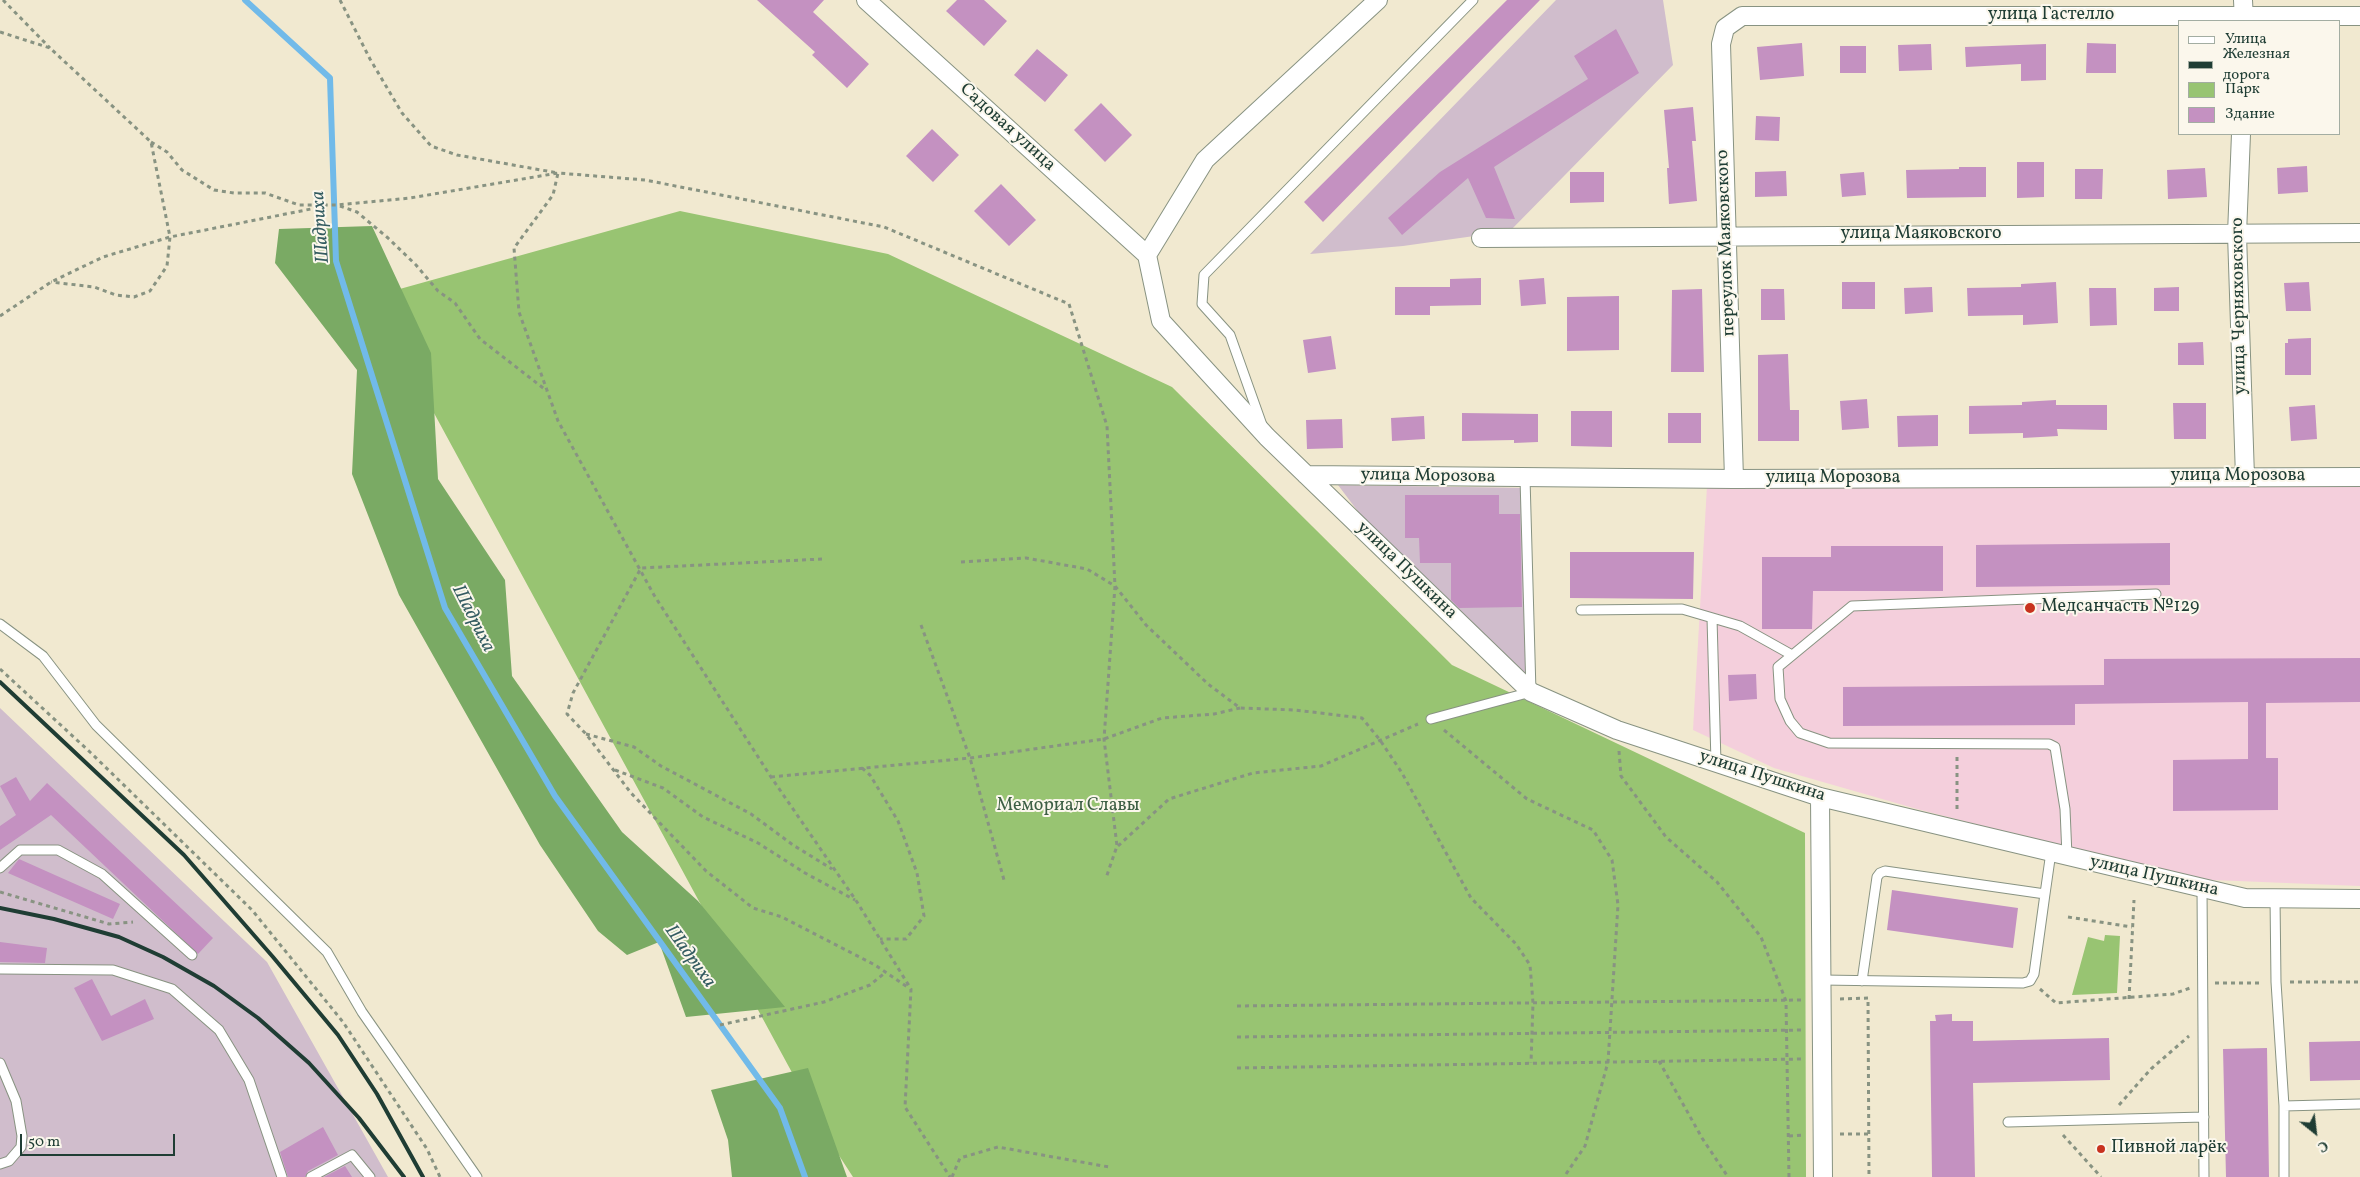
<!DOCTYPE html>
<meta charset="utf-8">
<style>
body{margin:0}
#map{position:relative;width:2360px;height:1177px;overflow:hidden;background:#f1e9d0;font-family:Vollkorn,serif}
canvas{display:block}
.legend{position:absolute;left:2178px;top:20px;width:162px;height:115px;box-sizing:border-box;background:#fbf7ec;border:1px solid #a3ada2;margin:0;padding:6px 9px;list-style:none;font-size:15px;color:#1f3d34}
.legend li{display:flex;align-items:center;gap:10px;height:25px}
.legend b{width:25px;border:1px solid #a3ada2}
.north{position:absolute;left:2290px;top:1107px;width:50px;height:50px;-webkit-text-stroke:4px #fbf7ec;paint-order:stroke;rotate:151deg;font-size:14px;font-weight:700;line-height:20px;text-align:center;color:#1f3d34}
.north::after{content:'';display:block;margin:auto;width:18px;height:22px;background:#1f3d34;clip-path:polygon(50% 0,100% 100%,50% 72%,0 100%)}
.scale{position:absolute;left:20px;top:1134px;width:155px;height:22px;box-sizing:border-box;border:2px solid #1f3d34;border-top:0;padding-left:6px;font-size:15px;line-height:18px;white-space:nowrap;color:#1f3d34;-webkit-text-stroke:4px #fbf7ec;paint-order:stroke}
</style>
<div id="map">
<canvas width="2360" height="1177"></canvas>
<ul class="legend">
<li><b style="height:6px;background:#fff"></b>Улица</li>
<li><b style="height:6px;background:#1f3d34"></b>Железная дорога</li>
<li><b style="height:14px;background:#98c472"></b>Парк</li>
<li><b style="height:14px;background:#c491c1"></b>Здание</li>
</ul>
<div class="north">С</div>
<div class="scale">50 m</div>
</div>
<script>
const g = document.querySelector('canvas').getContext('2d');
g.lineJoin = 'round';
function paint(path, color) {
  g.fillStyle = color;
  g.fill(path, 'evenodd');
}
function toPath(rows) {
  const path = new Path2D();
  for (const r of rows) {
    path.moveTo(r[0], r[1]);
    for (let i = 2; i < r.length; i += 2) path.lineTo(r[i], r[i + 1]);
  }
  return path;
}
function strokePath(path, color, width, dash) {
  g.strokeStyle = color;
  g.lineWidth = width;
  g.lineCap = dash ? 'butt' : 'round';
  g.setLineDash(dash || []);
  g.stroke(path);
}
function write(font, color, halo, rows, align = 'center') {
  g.font = font + ' Vollkorn,serif';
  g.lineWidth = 4;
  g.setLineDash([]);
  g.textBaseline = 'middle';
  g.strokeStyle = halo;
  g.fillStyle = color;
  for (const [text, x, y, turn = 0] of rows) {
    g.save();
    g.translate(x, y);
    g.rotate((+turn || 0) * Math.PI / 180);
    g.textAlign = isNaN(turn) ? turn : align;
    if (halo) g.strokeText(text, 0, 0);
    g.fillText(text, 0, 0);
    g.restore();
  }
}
paint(toPath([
 [2360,468,2360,886,2188,879,1917,809,1774,768,1693,730,1707,486]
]), '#f4cfdc');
paint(toPath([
 [1556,0,1663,0,1673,65,1510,231,1403,246,1310,254],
 [1338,485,1528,488,1529,680,1381,542],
 [0,708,267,962,388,1177,0,1177]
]), '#d0bdcc');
paint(toPath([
 [680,211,888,254,1172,387,1452,665,1805,833,1806,1177,853,1177,827,1137,371,297],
 [2105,935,2120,936,2117,993,2072,995,2088,937,2104,941]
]), '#98c472');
paint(toPath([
 [372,226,431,353,438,479,505,580,512,676,622,832,698,901,785,1007,686,1017,659,942,627,955,598,931,540,845,399,595,352,474,357,370,275,263,279,229],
 [808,1068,847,1177,732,1177,728,1140,711,1090]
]), '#7aaa64');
strokePath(toPath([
 [245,0,330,78,336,261,445,608,555,796,780,1108,805,1177]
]), '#71bae9', 6);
paint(toPath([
 [757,0,824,0,813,12,869,64,847,88,812,55,815,52],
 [957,0,984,0,1007,21,984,46,946,11],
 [1507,0,1540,0,1323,222,1304,202],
 [1616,29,1639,73,1494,167,1515,219,1486,218,1468,178,1402,235,1388,218,1440,172,1588,79,1574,56],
 [1802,43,1804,76,1760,80,1757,47],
 [2087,43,2116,44,2116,73,2086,73],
 [1931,44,1932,70,1899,71,1898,45],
 [2046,44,2046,80,2021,81,2021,64,1966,67,1965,47],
 [1840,46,1866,46,1866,73,1840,73],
 [1037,49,1068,75,1045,102,1014,75],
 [1101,103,1132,135,1105,162,1074,130],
 [1693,107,1696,141,1692,141,1697,201,1669,204,1667,168,1669,168,1664,110],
 [1756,116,1780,117,1779,141,1755,140],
 [932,129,959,155,933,182,906,156],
 [2017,162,2044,162,2044,197,2017,198],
 [2307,166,2308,192,2278,194,2277,168],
 [1959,167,1986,167,1986,197,1907,198,1906,170,1959,169],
 [2205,168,2207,197,2168,199,2167,170],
 [2075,169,2103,169,2102,199,2075,199],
 [1786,171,1787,196,1755,197,1755,172],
 [1570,172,1604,172,1604,202,1570,203],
 [1864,172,1866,195,1842,197,1840,174],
 [1001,184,1036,220,1009,246,974,211],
 [1481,278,1481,305,1430,306,1430,315,1395,315,1395,287,1450,287,1450,279],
 [1544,278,1546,304,1521,306,1519,280],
 [1842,282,1875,282,1875,309,1842,309],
 [2056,282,2058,323,2023,325,2023,315,1968,316,1967,288,2021,287,2021,284],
 [2309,282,2311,311,2286,311,2284,283],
 [1932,287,1933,312,1905,314,1904,288],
 [2179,287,2179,311,2154,311,2154,288],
 [2089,288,2116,288,2117,325,2090,326],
 [1702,289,1704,372,1671,372,1672,290],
 [1761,289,1784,289,1785,320,1761,320],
 [1619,296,1619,350,1567,351,1567,297],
 [1331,336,1336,369,1308,373,1303,340],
 [2311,338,2311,375,2285,375,2285,343,2288,343,2288,339],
 [2203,342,2204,365,2178,365,2178,343],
 [1788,354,1790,410,1799,410,1799,441,1758,441,1758,355],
 [1867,399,1869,428,1842,430,1840,401],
 [2056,400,2056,405,2107,405,2107,430,2057,429,2058,436,2023,438,2023,433,1969,434,1969,406,2022,405,2022,402],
 [2173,403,2206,403,2206,439,2174,439],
 [2315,405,2317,439,2291,441,2289,407],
 [1571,411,1612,411,1612,447,1571,446],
 [1462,413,1538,414,1538,442,1514,443,1514,440,1462,441],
 [1668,413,1701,413,1701,443,1668,443],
 [1938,415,1938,446,1898,447,1897,416],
 [1424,416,1425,439,1392,441,1391,418],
 [1342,419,1343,448,1307,449,1306,420],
 [1405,495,1499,495,1499,514,1520,514,1522,607,1459,608,1451,600,1451,563,1420,563,1419,538,1405,538],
 [2170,543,2170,585,1976,587,1976,545],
 [1831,546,1943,546,1943,591,1813,591,1812,629,1762,629,1762,557,1831,557],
 [1570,552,1694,552,1693,599,1570,598],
 [2360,658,2360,702,2266,703,2266,758,2278,758,2278,810,2173,811,2173,760,2248,759,2248,702,2075,704,2075,725,1843,726,1843,687,2104,685,2104,659],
 [1756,674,1757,699,1729,701,1728,675],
 [16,777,30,801,47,783,213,938,198,954,51,815,0,850,0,826,16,815,0,786],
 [19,859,120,904,113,919,8,873],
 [1892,890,2018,908,2013,948,1887,930],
 [0,942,47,948,45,963,0,962],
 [92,979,111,1016,145,999,154,1019,102,1041,74,988],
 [1952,1014,1952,1021,1973,1021,1973,1041,2109,1038,2110,1080,1973,1083,1975,1177,1932,1177,1930,1021,1936,1021,1935,1015],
 [2360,1041,2360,1080,2310,1081,2309,1042],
 [2267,1048,2269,1177,2226,1177,2223,1049],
 [323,1127,338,1155,308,1171,305,1177,288,1177,280,1152],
 [345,1166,352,1177,324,1177]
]), '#c491c1');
const lane = toPath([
 [1262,425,1230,335,1202,304,1204,275,1473,0],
 [1581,610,1682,609,1740,626,1792,655],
 [1712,618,1716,763],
 [0,624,43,656,96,725,327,952,362,1012,477,1177],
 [1431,719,1531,692,1525,478],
 [2067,856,2065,809,2055,747,2049,744,1829,743,1800,733,1790,721,1780,699,1778,667,1852,606,2156,594],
 [0,868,20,850,58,850,102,874,192,955],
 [2202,888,2204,1177],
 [2275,898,2276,982,2284,1106],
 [0,969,113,970,172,989,219,1030,249,1080,282,1177],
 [1822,980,2023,983,2030,981,2034,974,2045,894],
 [1862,981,1877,877,1880,873,1885,871,2045,894,2051,852],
 [0,1063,16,1101,22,1136,21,1147,9,1161,0,1164],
 [2008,1122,2204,1117],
 [311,1177,352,1155,370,1177],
 [2284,1177,2284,1106,2360,1104]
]);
const street = toPath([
 [866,0,1147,255],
 [1378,0,1205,160,1147,255,1161,321,1267,437,1531,692,1617,730,1820,797,2245,898,2360,899],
 [2243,0,2244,21],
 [2241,134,2237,234,2245,477],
 [1481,238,2360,233],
 [1306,475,1734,479,2360,477],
 [1734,479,1721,44,1725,28,1742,16,2360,16],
 [1820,797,1823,1177]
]);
strokePath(lane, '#889382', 11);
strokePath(street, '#889382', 20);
strokePath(toPath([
 [3,0,50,48],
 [340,0,370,59,402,113,431,146,457,155,558,173,553,195,514,248,519,312,558,421,654,595,771,777,857,902,911,989,905,1107,950,1177],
 [0,32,50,48,151,142,170,237,167,266,150,291,134,297,116,295,94,287,51,282],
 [151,142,167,152,182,170,214,190,234,193,265,193,299,205,337,205,410,198,558,173,645,180,884,227,1069,304,1107,426,1115,586,1104,739,1117,846,1106,878],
 [340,206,357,212,388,238,416,265,438,291,455,303,480,339,547,391],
 [0,316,51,282,103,257,170,237,321,207],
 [822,559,641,568,573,693,567,714,586,734,631,793,706,871,753,908,782,917,875,965,909,988],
 [961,562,1026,558,1087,569,1115,586,1146,625,1208,684,1240,708,1295,710,1362,718,1380,740,1402,773,1471,898,1516,944,1530,965,1533,1003,1531,1063],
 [921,625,970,758,1004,880],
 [0,669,91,753,252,910,343,1022,427,1149,440,1177],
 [1444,730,1527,799,1593,830,1612,860,1618,905,1608,1062,1585,1146,1564,1177],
 [586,734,634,747,661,766,751,814,793,845,832,869],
 [1619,751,1621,776,1666,837,1717,882,1761,937,1786,1001,1789,1177],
 [1957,757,1957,811],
 [862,768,870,775,898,821,917,873,924,916,906,939,880,939],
 [615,770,663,788,703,817,758,843,805,873,855,900],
 [771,777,970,758,1104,739,1162,718,1214,714,1240,708],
 [1118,846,1169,799,1253,773,1321,766,1418,724],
 [0,892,109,924,133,922],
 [2068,917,2132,927],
 [2290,982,2360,982],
 [2215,983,2262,983],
 [2040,989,2056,1003,2173,994,2190,988],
 [1840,999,1868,998,1869,1177],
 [2129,999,2134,900],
 [1237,1006,1803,1000],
 [720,1025,824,1002,870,985,886,972],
 [1237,1037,1804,1030],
 [1659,1061,1702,1138,1728,1177],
 [1237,1068,1804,1059],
 [2119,1105,2151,1069,2189,1036],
 [1840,1134,1869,1134],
 [2063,1135,2101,1177],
 [1789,1136,1804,1135],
 [952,1177,960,1158,998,1147,1109,1167]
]), '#889382', 3, [4, 4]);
strokePath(lane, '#fff', 9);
strokePath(street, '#fff', 18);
strokePath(toPath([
 [0,682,184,855,273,957,338,1035,377,1094,423,1177],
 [0,908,54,919,119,937,163,957,214,986,258,1018,309,1063,359,1118,404,1177]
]), '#1f3d34', 4);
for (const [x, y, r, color] of [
 [2030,608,6,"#c8321e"],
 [2101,1149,5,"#c8321e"]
]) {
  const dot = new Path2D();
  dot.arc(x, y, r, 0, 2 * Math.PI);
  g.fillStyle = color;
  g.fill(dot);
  strokePath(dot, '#fbf7ec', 2);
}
write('18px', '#1f3d34', '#fbf7ec', [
 ["улица Гастелло",2051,16],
 ["Садовая улица",1007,128,42],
 ["улица Маяковского",1921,235],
 ["переулок Маяковского",1727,243,-92],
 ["улица Черняховского",2240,306,-91],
 ["улица Морозова",1428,477,1],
 ["улица Морозова",2238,477],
 ["улица Морозова",1833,479],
 ["улица Пушкина",1406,571,44],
 ["улица Пушкина",1762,777,18],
 ["улица Пушкина",2154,877,13]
]);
write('18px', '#1f3d34', '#fbf7ec', [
 ["Медсанчасть №129",2041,608],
 ["Пивной ларёк",2111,1149]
], 'left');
write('18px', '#3d5f44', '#fbf7ec', [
 ["Мемориал Славы",1068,807]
]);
write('italic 19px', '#345c61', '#fbf7ec', [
 ["Шадриха",322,227,-94],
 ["Шадриха",472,619,63],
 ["Шадриха",689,957,54]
]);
</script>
